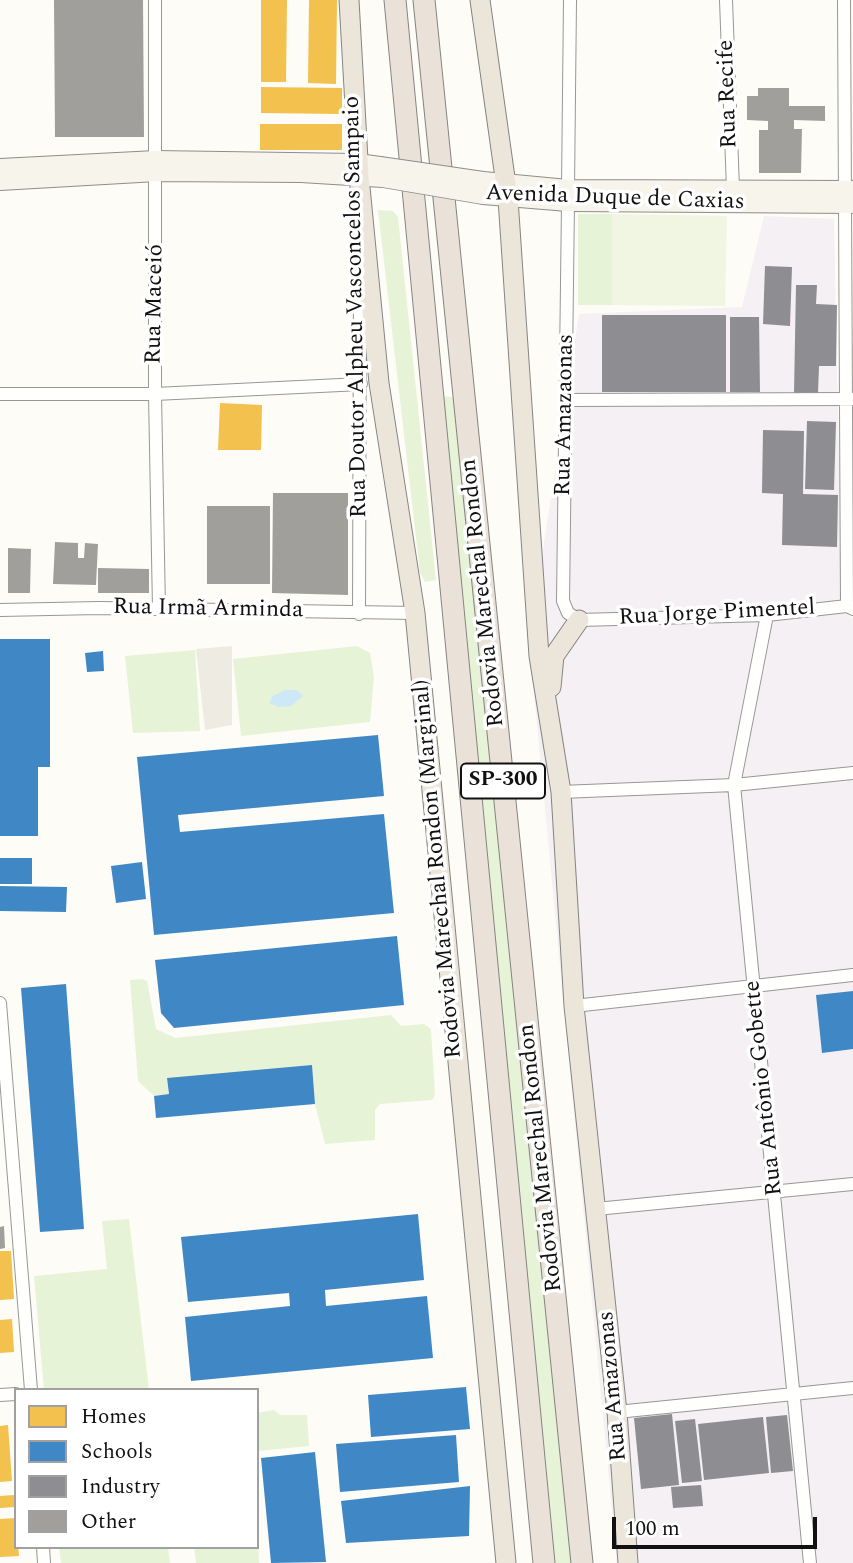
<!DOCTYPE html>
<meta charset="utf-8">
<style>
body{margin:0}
#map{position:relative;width:853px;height:1563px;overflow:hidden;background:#fdfcf7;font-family:Spectral,serif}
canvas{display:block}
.legend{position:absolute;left:14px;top:1388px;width:245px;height:161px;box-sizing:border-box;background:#fff;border:2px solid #a0a0a0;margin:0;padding:9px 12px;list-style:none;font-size:21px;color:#111}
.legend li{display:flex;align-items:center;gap:14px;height:35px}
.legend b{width:35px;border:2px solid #a0a0a0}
.scale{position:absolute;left:612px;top:1517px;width:205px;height:32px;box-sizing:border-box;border:4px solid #111;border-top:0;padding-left:9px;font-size:21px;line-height:24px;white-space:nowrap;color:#111;-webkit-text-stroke:5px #fff;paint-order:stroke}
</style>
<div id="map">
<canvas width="853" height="1563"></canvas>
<ul class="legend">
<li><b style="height:19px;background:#f2c14e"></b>Homes</li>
<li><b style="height:19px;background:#3f88c5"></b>Schools</li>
<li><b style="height:19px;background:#8d8d92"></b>Industry</li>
<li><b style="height:19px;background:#a19f9c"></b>Other</li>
</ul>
<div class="scale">100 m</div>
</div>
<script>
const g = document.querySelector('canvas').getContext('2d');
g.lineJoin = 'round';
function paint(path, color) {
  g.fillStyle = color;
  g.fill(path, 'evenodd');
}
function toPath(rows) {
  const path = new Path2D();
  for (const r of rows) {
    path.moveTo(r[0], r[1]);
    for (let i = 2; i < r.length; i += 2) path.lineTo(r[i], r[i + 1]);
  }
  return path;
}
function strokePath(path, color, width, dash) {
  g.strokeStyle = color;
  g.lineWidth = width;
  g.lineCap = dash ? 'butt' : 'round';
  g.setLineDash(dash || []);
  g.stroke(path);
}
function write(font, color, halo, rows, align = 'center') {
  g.font = font + ' Spectral,serif';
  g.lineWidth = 7;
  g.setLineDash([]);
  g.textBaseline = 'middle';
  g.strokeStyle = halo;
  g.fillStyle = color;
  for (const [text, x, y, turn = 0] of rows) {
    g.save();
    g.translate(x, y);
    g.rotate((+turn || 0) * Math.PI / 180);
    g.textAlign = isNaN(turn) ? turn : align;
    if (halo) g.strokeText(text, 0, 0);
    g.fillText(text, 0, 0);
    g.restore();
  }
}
paint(toPath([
 [764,216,834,219,842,611,853,618,853,1563,617,1563,529,641,579,314,742,307]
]), '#f5f0f3');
paint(toPath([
 [378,210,393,211,398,217,436,580,425,582,420,572],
 [578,214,612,214,612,305,578,305],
 [441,396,462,398,574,1563,554,1563],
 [357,646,370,653,374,677,370,722,241,736,233,659],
 [195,650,200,731,133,733,125,656],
 [142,979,147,981,156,1029,175,1038,391,1015,401,1026,424,1024,431,1029,435,1095,432,1100,380,1104,375,1110,375,1140,325,1144,315,1104,312,1066,167,1079,169,1094,154,1096,138,1081,130,980],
 [129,1219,149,1390,44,1390,34,1276,107,1269,102,1221],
 [274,1410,280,1415,307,1415,309,1446,257,1451,257,1413],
 [257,1512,259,1563,196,1563,194,1547,257,1547],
 [59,1547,168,1547,170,1563,61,1563]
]), '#e7f3d7');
paint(toPath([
 [612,214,727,216,725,306,612,305]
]), '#f0f6e1');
paint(toPath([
 [232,646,232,725,205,730,196,649]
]), '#edebe2');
paint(toPath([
 [285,690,297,690,303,696,291,706,279,707,269,703,273,696]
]), '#cde8f7');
paint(toPath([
 [261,0,287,0,286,82,261,82],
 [309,0,337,0,336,84,308,83],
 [261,87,342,88,342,114,261,113],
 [260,124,342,124,342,150,260,150],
 [220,403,262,405,261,450,218,450],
 [0,1251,11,1251,14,1299,0,1300],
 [12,1319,14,1352,0,1353,0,1320],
 [8,1425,12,1481,0,1482,0,1426],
 [14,1495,15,1507,0,1508,0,1496],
 [16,1518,19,1556,0,1557,0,1519]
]), '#f2c14e');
paint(toPath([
 [0,639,50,639,50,767,38,767,38,836,0,836],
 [103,651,104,671,87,672,85,653],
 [378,735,384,796,178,815,180,832,384,814,394,913,154,935,137,757],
 [0,858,32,858,32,884,0,884],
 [142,862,146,899,116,903,111,866],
 [0,886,67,887,66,912,0,911],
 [397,936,404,1005,174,1028,161,1013,155,960],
 [66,984,84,1229,40,1232,21,988],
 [853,991,853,1049,822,1053,816,995],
 [312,1065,315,1104,156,1118,154,1096,169,1094,167,1078],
 [418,1214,424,1280,325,1290,326,1306,427,1296,433,1358,191,1381,185,1317,290,1306,289,1293,188,1302,181,1237],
 [466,1387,470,1429,371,1437,368,1395],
 [456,1435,459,1482,340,1492,336,1444],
 [315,1452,326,1562,271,1563,261,1458],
 [470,1486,469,1536,346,1543,341,1501]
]), '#3f88c5');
paint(toPath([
 [765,266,792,267,790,326,763,324],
 [796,285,817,285,816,304,837,305,836,366,819,366,818,393,794,393],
 [602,315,726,315,726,392,602,392],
 [730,317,759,317,760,392,730,392],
 [807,421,836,422,834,490,805,489],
 [763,430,804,431,803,494,838,495,837,547,782,545,783,494,762,493],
 [672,1414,679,1485,641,1489,634,1418],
 [787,1415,793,1471,771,1473,766,1417],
 [763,1417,769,1473,704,1480,698,1424],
 [695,1419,702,1481,682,1483,675,1421],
 [701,1485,703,1506,673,1508,671,1487]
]), '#8d8d92');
paint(toPath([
 [54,0,143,0,144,137,55,137],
 [758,88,789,88,789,106,825,106,825,121,794,120,794,129,802,129,801,173,759,173,759,130,768,130,768,121,747,120,747,96,758,96],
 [273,493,348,493,348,595,272,593],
 [207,506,270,506,270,584,207,584],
 [55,542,78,543,78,558,84,558,85,543,98,544,96,585,53,584],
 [8,548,31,549,30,593,8,593],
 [98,568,149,569,149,593,98,593],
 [4,1226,5,1248,0,1249,0,1227]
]), '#a19f9c');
const minor = toPath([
 [155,0,155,394,159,609],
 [726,0,733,189],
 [844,0,847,606],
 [568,188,570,0],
 [568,203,563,601,568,613,579,620,767,615,847,606,853,609],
 [0,394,155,394,361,384],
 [568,400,853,399],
 [0,610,99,608,415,613],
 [359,614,360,275],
 [767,615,734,785,810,1563],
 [561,792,734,785,853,773],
 [0,1003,31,1390],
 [574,1006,853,975],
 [596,1209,853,1184],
 [0,1395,16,1394],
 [617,1412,853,1388],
 [43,1547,44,1563]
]);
const secondary = toPath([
 [0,167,156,159,358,162,380,165],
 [483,180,568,188,853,189],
 [0,182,157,173,301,174,383,179],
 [483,196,568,203,853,205]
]);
const trunk = toPath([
 [349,0,359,177,379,383,415,613,506,1563],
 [480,0,508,199,539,656,561,792,574,1006,617,1412,628,1563],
 [551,687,554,656,579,620]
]);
const motorway = toPath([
 [395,0,544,1563],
 [424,0,582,1563]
]);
strokePath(minor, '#979795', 14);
strokePath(secondary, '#8e8d8b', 18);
strokePath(trunk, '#858482', 21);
strokePath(motorway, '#858482', 23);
strokePath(minor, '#fffffe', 12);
strokePath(secondary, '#f6f4eb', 16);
strokePath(trunk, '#ece5da', 19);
strokePath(motorway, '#eae1d8', 21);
const secondaryBridge = toPath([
 [380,165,483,180],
 [383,179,483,196]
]);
strokePath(secondaryBridge, '#8e8d8b', 18, []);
strokePath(secondaryBridge, '#f6f4eb', 16);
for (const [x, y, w] of [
 [503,781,84]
]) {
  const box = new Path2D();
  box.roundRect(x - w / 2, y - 17.5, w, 35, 5);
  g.fillStyle = '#fff';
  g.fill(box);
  strokePath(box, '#111', 2);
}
write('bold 21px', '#111', null, [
 ["SP-300",503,781]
]);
write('23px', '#111', '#fff', [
 ["Rua Recife",729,94,-92],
 ["Avenida Duque de Caxias",615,199,2],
 ["Rua Maceió",156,304,-89],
 ["Rua Doutor Alpheu Vasconcelos Sampaio",357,307,-91],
 ["Rua Amazaonas",566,415,-89],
 ["Rodovia Marechal Rondon",484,593,-96],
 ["Rua Irmã Arminda",208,610,1],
 ["Rua Jorge Pimentel",717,614,-3],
 ["Rodovia Marechal Rondon (Marginal)",439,869,-95],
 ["Rua Antônio Gobette",765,1088,-96],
 ["Rodovia Marechal Rondon",542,1158,-96],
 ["Rua Amazonas",614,1386,-95]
]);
</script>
